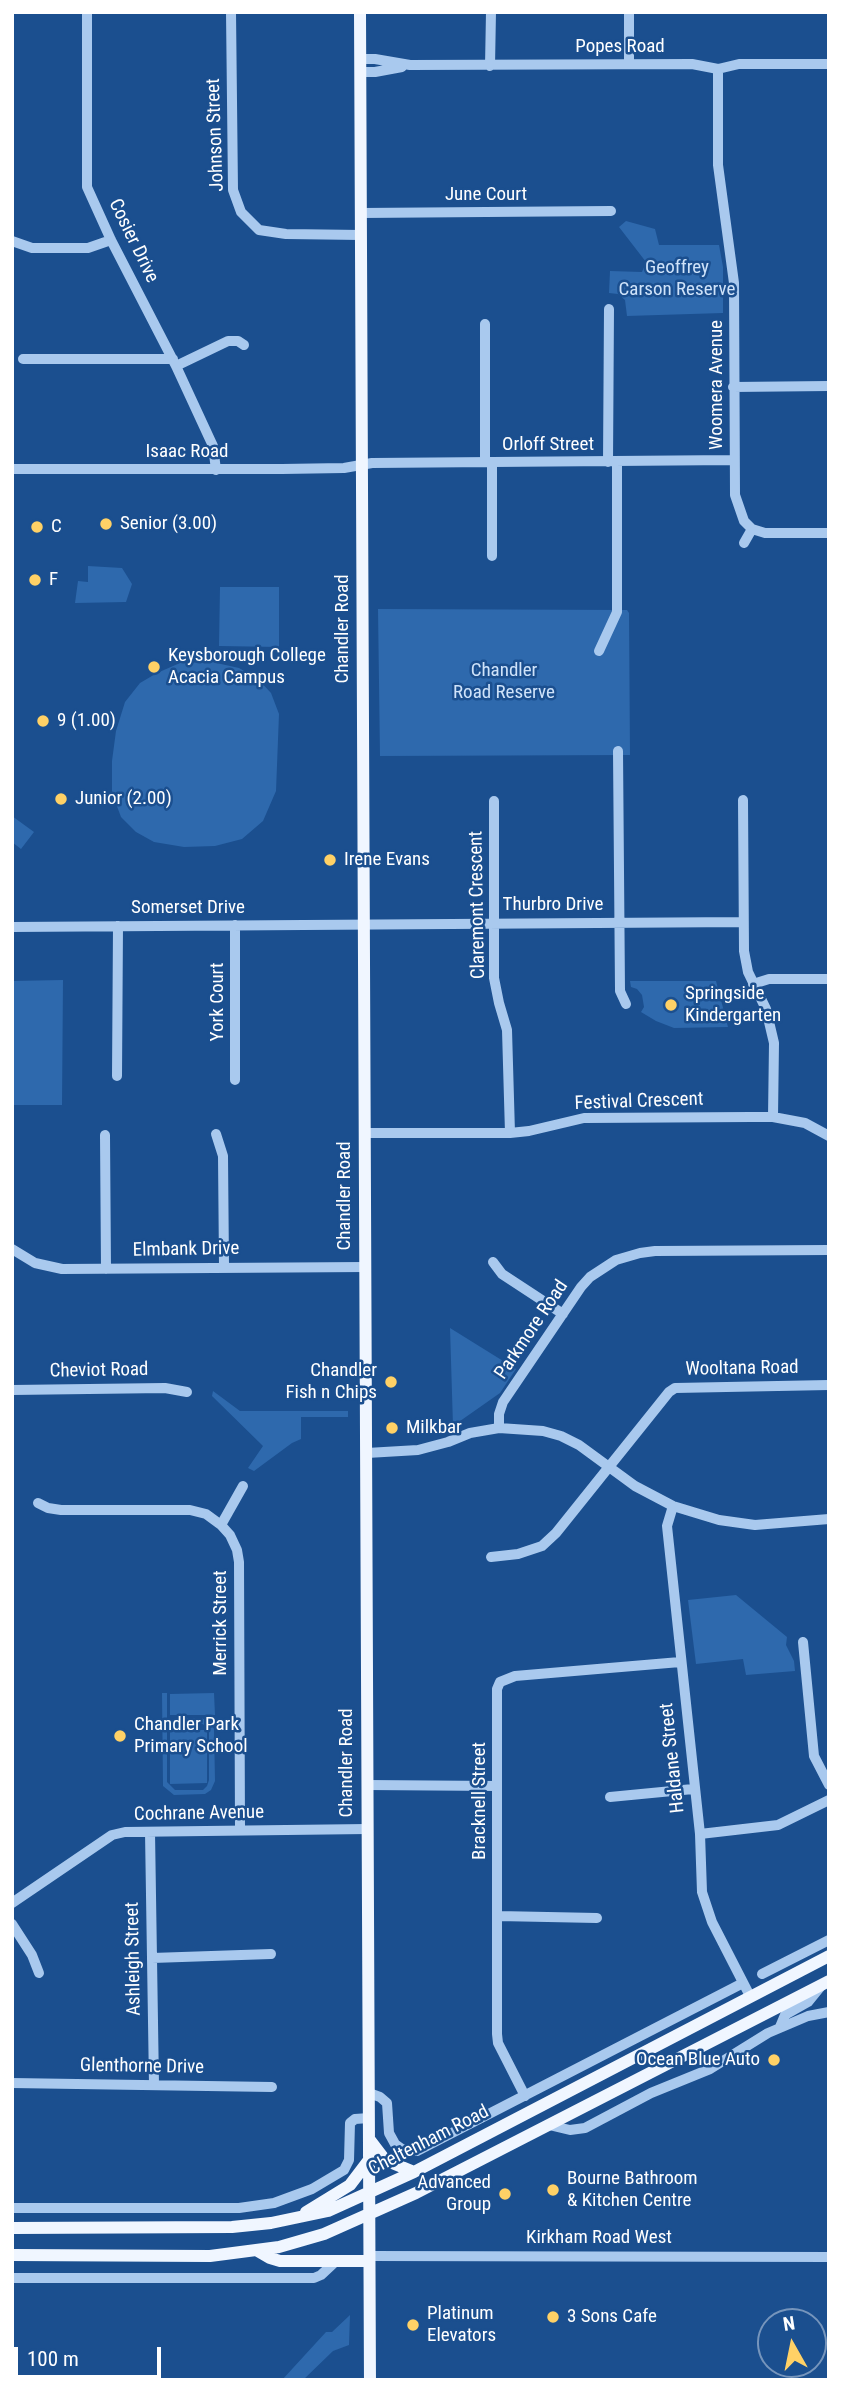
<!DOCTYPE html>
<style>
body{margin:0}
#map{position:relative;width:841px;height:2392px;overflow:hidden;background:#1b4f8f;font-family:"Roboto Condensed",sans-serif}
canvas{display:block}
.frame{position:absolute;inset:0;border:14px solid #fff;pointer-events:none}
.north{position:absolute;left:757px;top:2308px;width:70px;height:70px;box-sizing:border-box;background:#1b4f8f;border:2px solid #7695bc;border-radius:50%;rotate:351deg;font-size:19px;font-weight:700;line-height:28px;text-align:center;color:#fff}
.north::after{content:'';display:block;margin:auto;width:24px;height:32px;background:#ffd166;clip-path:polygon(50% 0,100% 100%,50% 72%,0 100%)}
.scale{position:absolute;left:14px;top:2347px;width:147px;height:32px;box-sizing:border-box;border:4px solid #fff;border-top:0;padding-left:9px;font-size:21px;line-height:24px;white-space:nowrap;color:#fff;-webkit-text-stroke:5px #1b4f8f;paint-order:stroke}
</style>
<div id="map">
<canvas width="841" height="2392"></canvas>
<div class="frame"></div>
<div class="north">N</div>
<div class="scale">100 m</div>
</div>
<script>
const g = document.querySelector('canvas').getContext('2d');
g.lineJoin = 'round';
function paint(path, color) {
  g.fillStyle = color;
  g.fill(path, 'evenodd');
}
function toPath(rows) {
  const path = new Path2D();
  for (const r of rows) {
    path.moveTo(r[0], r[1]);
    for (let i = 2; i < r.length; i += 2) path.lineTo(r[i], r[i + 1]);
  }
  return path;
}
function strokePath(path, color, width, dash) {
  g.strokeStyle = color;
  g.lineWidth = width;
  g.lineCap = dash ? 'butt' : 'round';
  g.setLineDash(dash || []);
  g.stroke(path);
}
function write(font, color, halo, rows, align = 'center') {
  g.font = font + ' "Roboto Condensed",sans-serif';
  g.lineWidth = 5;
  g.setLineDash([]);
  g.textBaseline = 'middle';
  g.strokeStyle = halo;
  g.fillStyle = color;
  for (const [text, x, y, turn = 0] of rows) {
    g.save();
    g.translate(x, y);
    g.rotate((+turn || 0) * Math.PI / 180);
    g.textAlign = isNaN(turn) ? turn : align;
    if (halo) g.strokeText(text, 0, 0);
    g.fillText(text, 0, 0);
    g.restore();
  }
}
paint(toPath([
 [626,221,655,229,659,245,719,245,723,267,723,313,627,316,625,300,618,294,609,293,610,271,642,272,646,262,619,227],
 [88,566,122,568,132,584,126,602,75,603,78,581,88,582],
 [220,587,279,587,279,647,219,646],
 [378,609,627,610,629,613,630,755,380,756],
 [212,662,239,668,258,679,271,693,279,714,276,791,263,821,242,839,215,846,184,847,154,842,136,832,121,817,112,793,112,761,116,731,125,702,140,683,157,673,180,663],
 [12,816,34,832,21,849,12,842],
 [63,980,62,1105,12,1105,12,981],
 [630,981,716,981,728,1027,674,1028,656,1021,641,1012,644,1007,642,995,637,989,631,987],
 [450,1328,516,1369,500,1393,453,1426],
 [213,1391,240,1411,348,1411,348,1417,301,1417,301,1439,292,1443,254,1471,248,1468,263,1446,212,1396],
 [736,1595,787,1637,786,1645,794,1661,795,1671,746,1675,743,1659,696,1664,688,1600],
 [162,1693,167,1693,167,1721,177,1718,201,1718,209,1721,214,1729,215,1781,211,1790,205,1794,174,1795,163,1786],
 [178,1723,203,1724,209,1731,209,1780,207,1786,203,1790,175,1790,167,1782,167,1731,172,1725],
 [214,1693,215,1715,170,1715,170,1694],
 [170,1730,207,1730,207,1783,170,1784],
 [350,2315,349,2345,333,2351,303,2380,282,2380,326,2332,332,2332]
]), '#2e69ad');
strokePath(toPath([
 [87,12,87,187,111,240,176,366,213,446,216,470],
 [231,12,233,190,241,212,259,230,286,234,361,235],
 [629,12,629,64],
 [360,59,375,59,410,65,692,64,718,69,739,64,829,64],
 [490,66,491,12],
 [718,69,718,165,734,283,735,495,744,521,752,529,765,533,829,533],
 [360,72,375,72,402,67],
 [361,213,611,211],
 [12,241,32,248,88,248,111,240],
 [23,359,173,359],
 [176,366,228,341,238,341,244,345],
 [733,387,829,386],
 [485,462,485,324],
 [492,462,492,556],
 [608,462,609,309],
 [12,469,282,469,344,468,372,463,734,460],
 [744,543,752,529],
 [599,651,617,612,617,463],
 [618,751,620,991,626,1004],
 [743,800,744,951,748,972,766,1009,774,1043,773,1117],
 [494,801,494,978,499,1003,507,1030,510,1133],
 [12,927,743,922],
 [753,984,769,979,829,979],
 [117,1076,118,926],
 [235,1080,235,925],
 [364,1133,510,1133,529,1131,584,1118,751,1117,773,1117,805,1123,829,1136],
 [216,1134,223,1156,224,1266],
 [105,1135,106,1269],
 [12,1249,35,1263,62,1269,365,1267],
 [493,1262,502,1274,563,1314],
 [12,1390,165,1388,187,1392],
 [499,1428,543,1431,561,1436,579,1445,635,1486,673,1506,719,1520,755,1525,829,1519],
 [367,1453,418,1450,448,1442,470,1433,499,1428,499,1414,503,1402,581,1287,590,1277,616,1260,640,1253,655,1251,829,1250],
 [38,1503,48,1508,61,1510,190,1510,206,1514,221,1525,230,1535,237,1550,239,1562,240,1830],
 [673,1506,667,1526,700,1834,702,1892,712,1922,750,1996],
 [221,1525,243,1486],
 [491,1557,518,1554,542,1546,556,1533,669,1392,675,1388,829,1385],
 [803,1642,814,1756,829,1785],
 [367,1785,497,1786],
 [610,1797,693,1789],
 [150,1832,154,2085],
 [700,1834,778,1825,829,1800],
 [12,1903,112,1835,125,1832,367,1829],
 [498,1916,597,1918],
 [12,1924,32,1955,39,1973],
 [152,1958,271,1954],
 [762,1974,829,1940],
 [780,2027,785,2015,808,2002,821,1986],
 [12,2083,272,2087],
 [369,2093,380,2097,387,2103,389,2133,395,2144,402,2149,417,2151,743,1983],
 [525,2096,498,2043,497,2034,497,1689,500,1682,515,1676,680,1662],
 [549,2125,570,2130,585,2128,651,2093,710,2069,768,2033,808,2016,829,2012],
 [12,2208,239,2208,274,2203,312,2189,344,2170,349,2160,350,2123,355,2119,369,2118],
 [370,2256,829,2257],
 [12,2278,314,2278,321,2275,336,2261]
]), '#a9c9ee', 10);
strokePath(toPath([
 [360,12,370,2380],
 [369,2139,385,2160,414,2172],
 [306,2212,350,2185,369,2160],
 [12,2228,232,2227,271,2223,328,2211,414,2172,829,1956],
 [258,2251,270,2258,280,2261,369,2261],
 [12,2255,210,2256,279,2247,324,2234,416,2193,829,1981]
]), '#f0f6ff', 12);
for (const [x, y, r, color] of [
 [106,524,7,"#ffd166"],
 [37,527,7,"#ffd166"],
 [35,580,7,"#ffd166"],
 [154,667,7,"#ffd166"],
 [43,721,7,"#ffd166"],
 [61,799,7,"#ffd166"],
 [330,860,7,"#ffd166"],
 [671,1005,7,"#ffd166"],
 [391,1382,7,"#ffd166"],
 [392,1428,7,"#ffd166"],
 [120,1736,7,"#ffd166"],
 [774,2060,7,"#ffd166"],
 [553,2190,7,"#ffd166"],
 [505,2194,7,"#ffd166"],
 [553,2317,7,"#ffd166"],
 [413,2325,7,"#ffd166"]
]) {
  const dot = new Path2D();
  dot.arc(x, y, r, 0, 2 * Math.PI);
  g.fillStyle = color;
  g.fill(dot);
  strokePath(dot, '#1b4f8f', 2.5);
}
write('19px', '#fff', '#1b4f8f', [
 ["Popes Road",620,47],
 ["Johnson Street",216,135,-92],
 ["June Court",486,195],
 ["Cosier Drive",133,241,64],
 ["Woomera Avenue",717,385,-90],
 ["Orloff Street",548,445],
 ["Isaac Road",187,452],
 ["Chandler Road",343,629,-90],
 ["Claremont Crescent",478,905,-91],
 ["Thurbro Drive",553,905],
 ["Somerset Drive",188,908],
 ["York Court",218,1002,-90],
 ["Festival Crescent",639,1102,-2],
 ["Chandler Road",345,1196,-90],
 ["Elmbank Drive",186,1250,-1],
 ["Parkmore Road",532,1330,-56],
 ["Wooltana Road",742,1369,-1],
 ["Cheviot Road",99,1371,-1],
 ["Merrick Street",221,1623,-90],
 ["Haldane Street",673,1758,-96],
 ["Chandler Road",347,1763,-90],
 ["Bracknell Street",480,1801,-90],
 ["Cochrane Avenue",199,1814,-1],
 ["Ashleigh Street",134,1959,-91],
 ["Glenthorne Drive",142,2067,1],
 ["Cheltenham Road",429,2141,-27],
 ["Kirkham Road West",599,2238]
]);
write('19px', '#cfe3fa', '#1b4f8f', [
 ["Geoffrey",677,268],
 ["Carson Reserve",677,290],
 ["Chandler",504,671],
 ["Road Reserve",504,693]
]);
write('19px', '#fff', '#1b4f8f', [
 ["Senior (3.00)",120,524],
 ["C",51,527],
 ["F",49,580],
 ["Keysborough College",168,656],
 ["Acacia Campus",168,678],
 ["9 (1.00)",57,721],
 ["Junior (2.00)",75,799],
 ["Irene Evans",344,860],
 ["Springside",685,994],
 ["Kindergarten",685,1016],
 ["Chandler",377,1371,"right"],
 ["Fish n Chips",377,1393,"right"],
 ["Milkbar",406,1428],
 ["Chandler Park",134,1725],
 ["Primary School",134,1747],
 ["Ocean Blue Auto",760,2060,"right"],
 ["Bourne Bathroom",567,2179],
 ["& Kitchen Centre",567,2201],
 ["Advanced",491,2183,"right"],
 ["Group",491,2205,"right"],
 ["Platinum",427,2314],
 ["Elevators",427,2336],
 ["3 Sons Cafe",567,2317]
], 'left');
</script>
